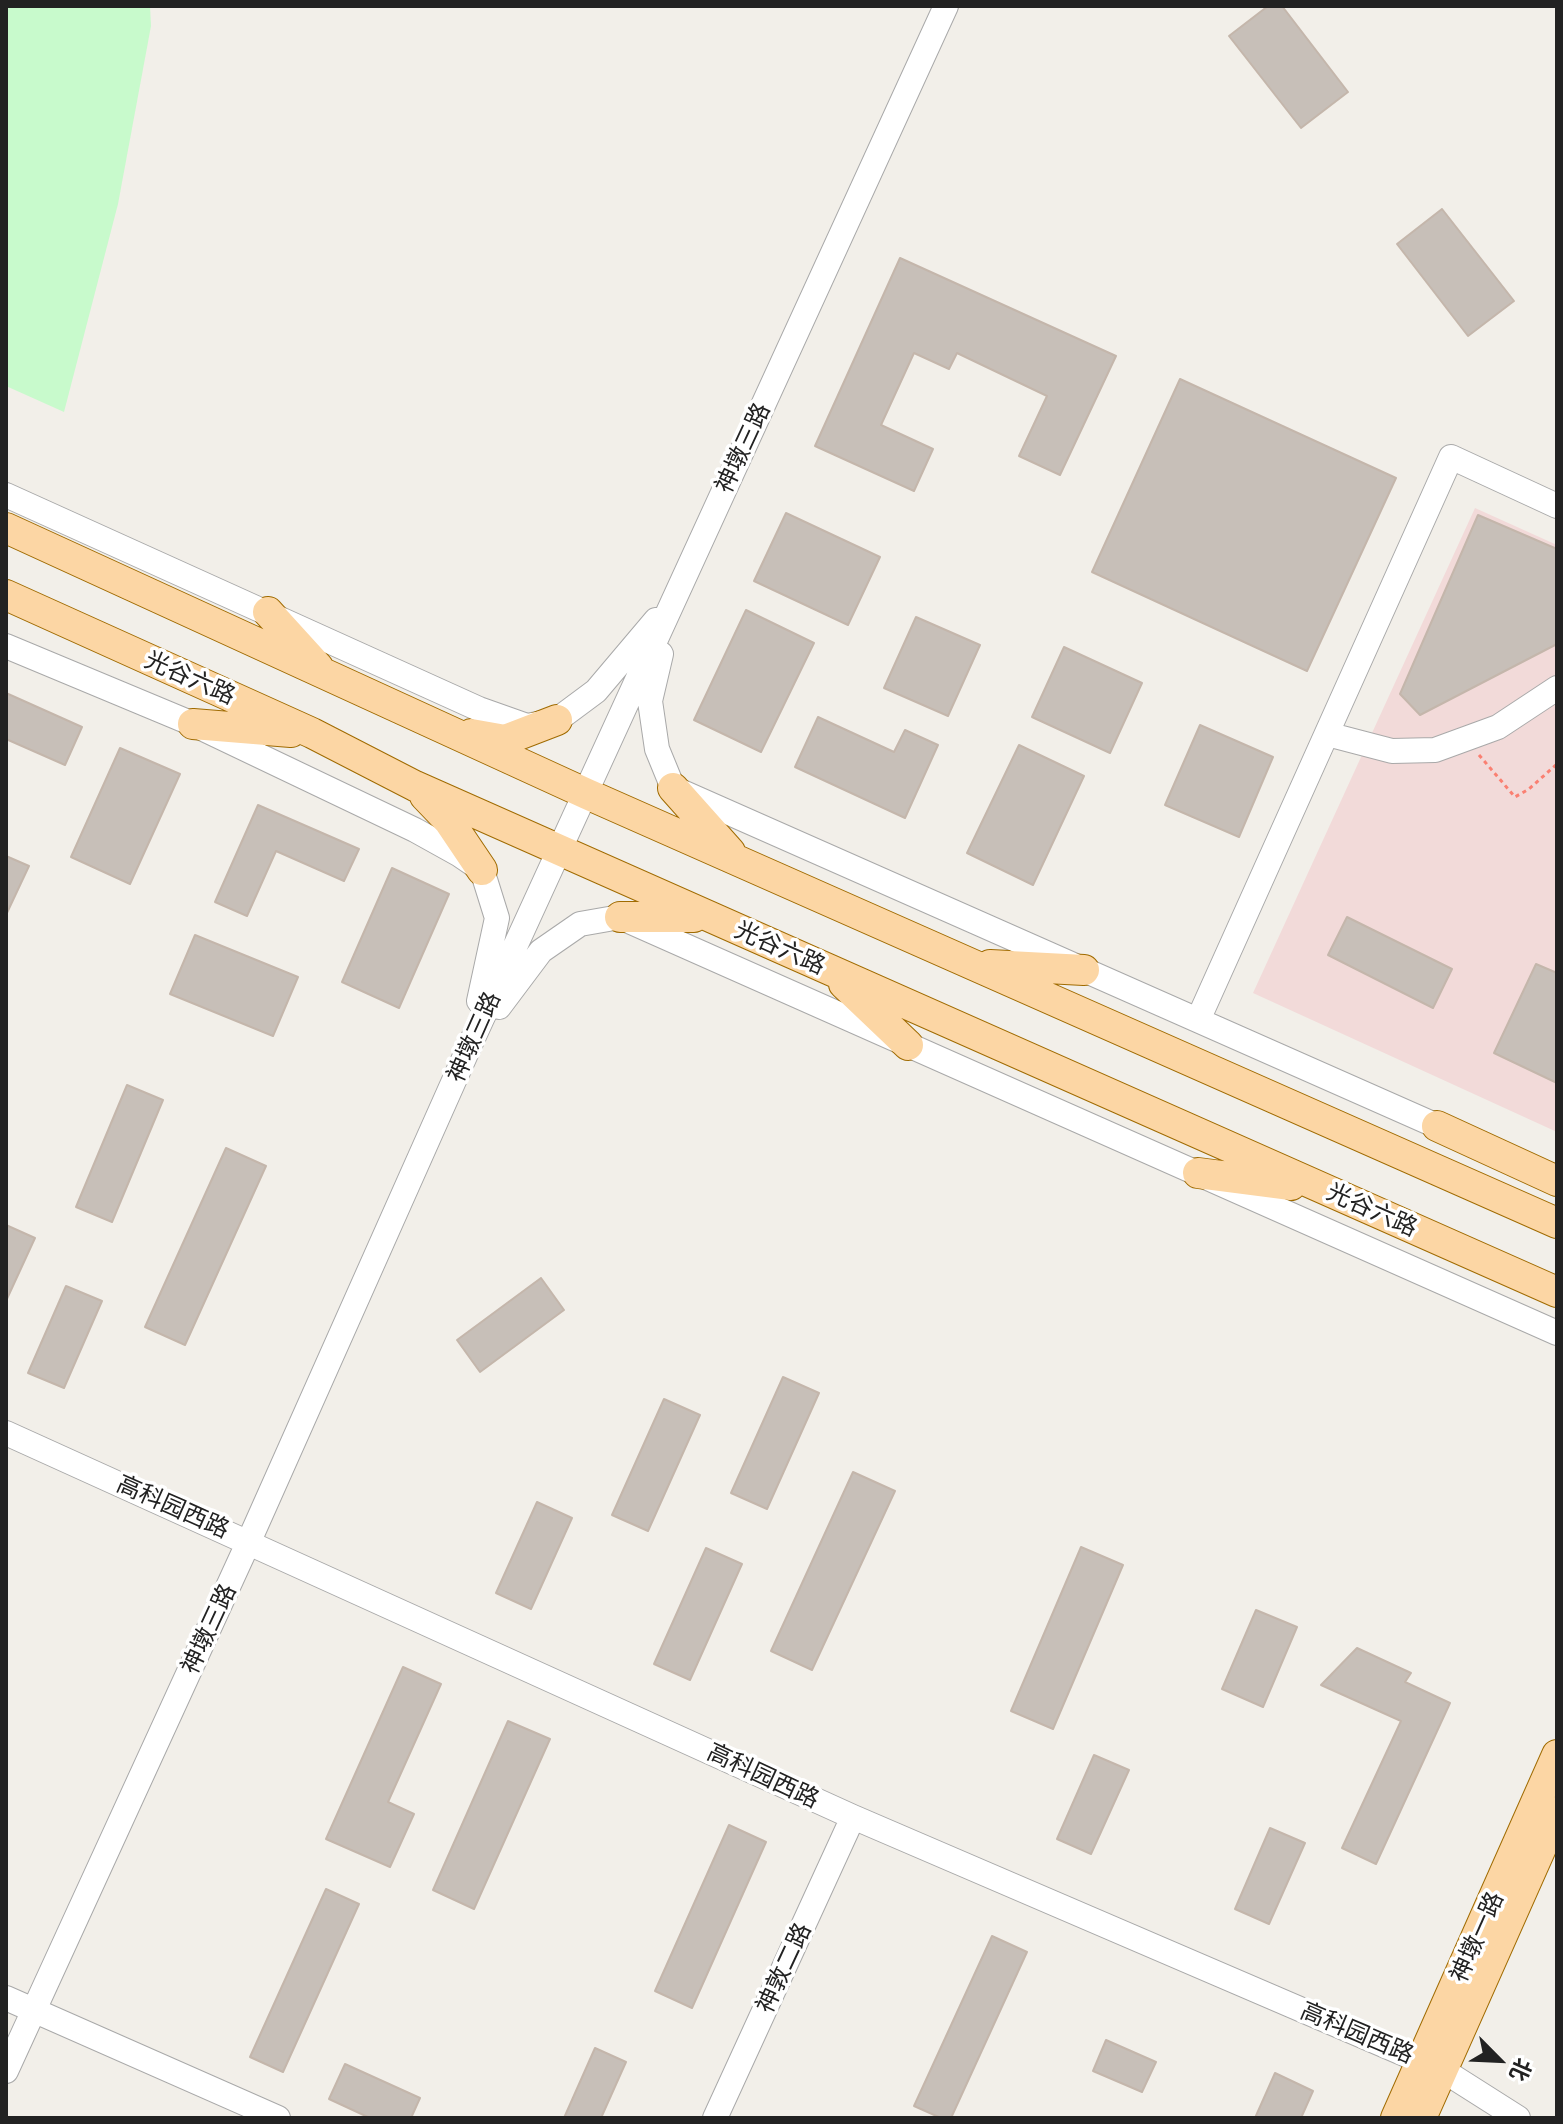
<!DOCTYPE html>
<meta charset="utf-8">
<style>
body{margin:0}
#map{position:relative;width:1563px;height:2124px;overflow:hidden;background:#f2efe9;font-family:"Asap Condensed","Noto Sans SC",sans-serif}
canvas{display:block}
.frame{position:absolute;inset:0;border:8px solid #222;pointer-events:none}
.north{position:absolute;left:1459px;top:2020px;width:80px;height:80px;-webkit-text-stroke:6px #fff;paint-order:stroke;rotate:114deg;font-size:22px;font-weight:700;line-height:32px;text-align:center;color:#222}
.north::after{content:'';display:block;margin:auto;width:28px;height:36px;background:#222;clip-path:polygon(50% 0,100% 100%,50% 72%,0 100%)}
</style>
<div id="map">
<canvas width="1563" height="2124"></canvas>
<div class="frame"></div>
<div class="north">北</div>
</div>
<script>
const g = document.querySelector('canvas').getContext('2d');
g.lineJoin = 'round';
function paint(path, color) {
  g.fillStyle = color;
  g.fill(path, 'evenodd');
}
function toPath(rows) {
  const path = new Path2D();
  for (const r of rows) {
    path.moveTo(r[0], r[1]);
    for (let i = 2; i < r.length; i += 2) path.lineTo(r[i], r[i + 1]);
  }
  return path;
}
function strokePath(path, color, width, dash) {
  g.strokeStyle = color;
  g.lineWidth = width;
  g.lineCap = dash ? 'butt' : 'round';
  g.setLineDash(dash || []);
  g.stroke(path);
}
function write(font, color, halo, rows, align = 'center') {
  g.font = font + ' "Asap Condensed","Noto Sans SC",sans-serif';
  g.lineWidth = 7;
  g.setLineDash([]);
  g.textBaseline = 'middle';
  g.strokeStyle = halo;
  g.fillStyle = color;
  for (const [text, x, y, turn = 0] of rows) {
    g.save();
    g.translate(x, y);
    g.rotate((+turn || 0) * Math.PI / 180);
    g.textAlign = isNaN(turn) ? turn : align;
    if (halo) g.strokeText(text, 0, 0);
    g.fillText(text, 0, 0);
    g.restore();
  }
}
paint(toPath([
 [1475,508,1557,545,1557,1132,1253,993]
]), '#f2dad9');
paint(toPath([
 [6,6,150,6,151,26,118,204,64,412,6,386]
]), '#c8facc');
const building = toPath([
 [1268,6,1282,6,1348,92,1301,128,1229,36,1268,6],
 [1442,209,1514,301,1468,336,1397,244,1442,209],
 [900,258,1116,356,1060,475,1019,456,1047,396,957,353,949,369,914,353,881,425,933,449,914,491,815,446,900,258],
 [1180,379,1396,478,1307,671,1092,572,1180,379],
 [786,513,880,557,848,625,754,581,786,513],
 [1478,515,1557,549,1557,644,1420,715,1400,694,1478,515],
 [746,610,814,643,761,752,694,720,746,610],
 [916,617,980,645,948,716,884,688,916,617],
 [1064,647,1142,683,1110,753,1032,717,1064,647],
 [6,693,82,727,65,765,6,739,6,693],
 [818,717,894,752,905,730,938,745,905,818,795,767,818,717],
 [1200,725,1273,757,1239,837,1165,805,1200,725],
 [1019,745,1084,776,1033,885,967,853,1019,745],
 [120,748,180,774,130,884,71,857,120,748],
 [258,805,359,849,344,881,276,851,247,916,215,902,258,805],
 [6,856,29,866,6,915,6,856],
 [392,868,449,894,399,1008,342,982,392,868],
 [1347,917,1452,969,1433,1008,1328,955,1347,917],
 [195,935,298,977,273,1036,170,994,195,935],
 [1536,964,1557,973,1557,1083,1494,1053,1536,964],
 [127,1085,163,1100,112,1222,76,1207,127,1085],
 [226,1148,266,1166,185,1345,145,1327,226,1148],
 [6,1225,35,1238,6,1301,6,1225],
 [541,1278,564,1310,480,1372,457,1340,541,1278],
 [66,1286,102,1301,64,1388,28,1373,66,1286],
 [783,1377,819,1393,767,1509,731,1493,783,1377],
 [664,1399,700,1415,648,1531,612,1515,664,1399],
 [853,1472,895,1491,812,1670,771,1651,853,1472],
 [537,1502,572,1518,531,1609,496,1593,537,1502],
 [1081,1547,1123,1565,1053,1729,1011,1711,1081,1547],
 [706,1548,742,1564,690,1680,654,1664,706,1548],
 [1256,1610,1297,1627,1263,1707,1222,1689,1256,1610],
 [1357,1648,1411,1673,1405,1682,1450,1703,1376,1864,1342,1848,1401,1721,1321,1685,1357,1648],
 [403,1667,441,1684,388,1802,414,1814,390,1867,326,1839,403,1667],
 [508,1721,550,1739,474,1909,433,1890,508,1721],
 [1094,1755,1129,1770,1091,1854,1057,1839,1094,1755],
 [729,1825,766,1842,692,2008,655,1991,729,1825],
 [1270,1828,1305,1843,1269,1924,1235,1909,1270,1828],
 [326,1889,359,1904,283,2072,250,2057,326,1889],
 [992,1936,1027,1952,951,2118,941,2118,914,2106,992,1936],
 [1106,2040,1156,2062,1142,2092,1093,2071,1106,2040],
 [595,2048,626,2062,601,2118,564,2118,595,2048],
 [345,2064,420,2098,411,2118,370,2118,329,2099,345,2064],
 [1275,2073,1313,2091,1301,2118,1255,2118,1275,2073]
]);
paint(building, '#c7bfb8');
strokePath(building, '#c4b6ab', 2);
const minor = toPath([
 [6,495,479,709,527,726,557,720,596,691,656,620],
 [6,646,193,724,415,830,460,855,482,870,497,918,479,1001],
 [661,654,650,701,657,749,673,788,1437,1126],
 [1327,734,1392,751,1435,750,1498,727,1557,688],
 [499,1007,541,951,580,924,620,917,1557,1333],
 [1198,1020,1451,457,1557,506],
 [6,1433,853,1817,1444,2071,1518,2118],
 [6,1998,278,2118],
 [6,2071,249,1541,469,1047,946,6],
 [715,2118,853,1817]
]);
const major = toPath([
 [6,528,587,794,1557,1223],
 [6,595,312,733,415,786,1557,1292],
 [268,612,318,667],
 [193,724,291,732],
 [471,734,505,740,557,720],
 [673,788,730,852],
 [425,796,449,821,482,870],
 [620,917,694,917],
 [990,965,1084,970],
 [844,984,908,1045],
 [1437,1126,1557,1181],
 [1198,1173,1291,1185],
 [1396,2118,1557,1755],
 [1421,2118,1557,1812]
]);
strokePath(minor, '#a9a9a9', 26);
strokePath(major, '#a06b00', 32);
strokePath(toPath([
 [1479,755,1515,797,1529,789,1557,764]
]), '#fa8072', 3, [4, 4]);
strokePath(minor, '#fff', 24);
strokePath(major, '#fcd6a4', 30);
write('24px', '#222', '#fff', [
 ["神墩三路",743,448,-65],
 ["光谷六路",190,678,24],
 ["光谷六路",780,948,24],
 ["神墩三路",474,1037,-66],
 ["光谷六路",1372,1210,24],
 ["高科园西路",173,1507,24],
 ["神墩三路",209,1629,-65],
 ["高科园西路",763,1776,25],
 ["神墩一路",1477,1937,-66],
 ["神敦二路",784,1968,-65],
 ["高科园西路",1357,2033,23]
]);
</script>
